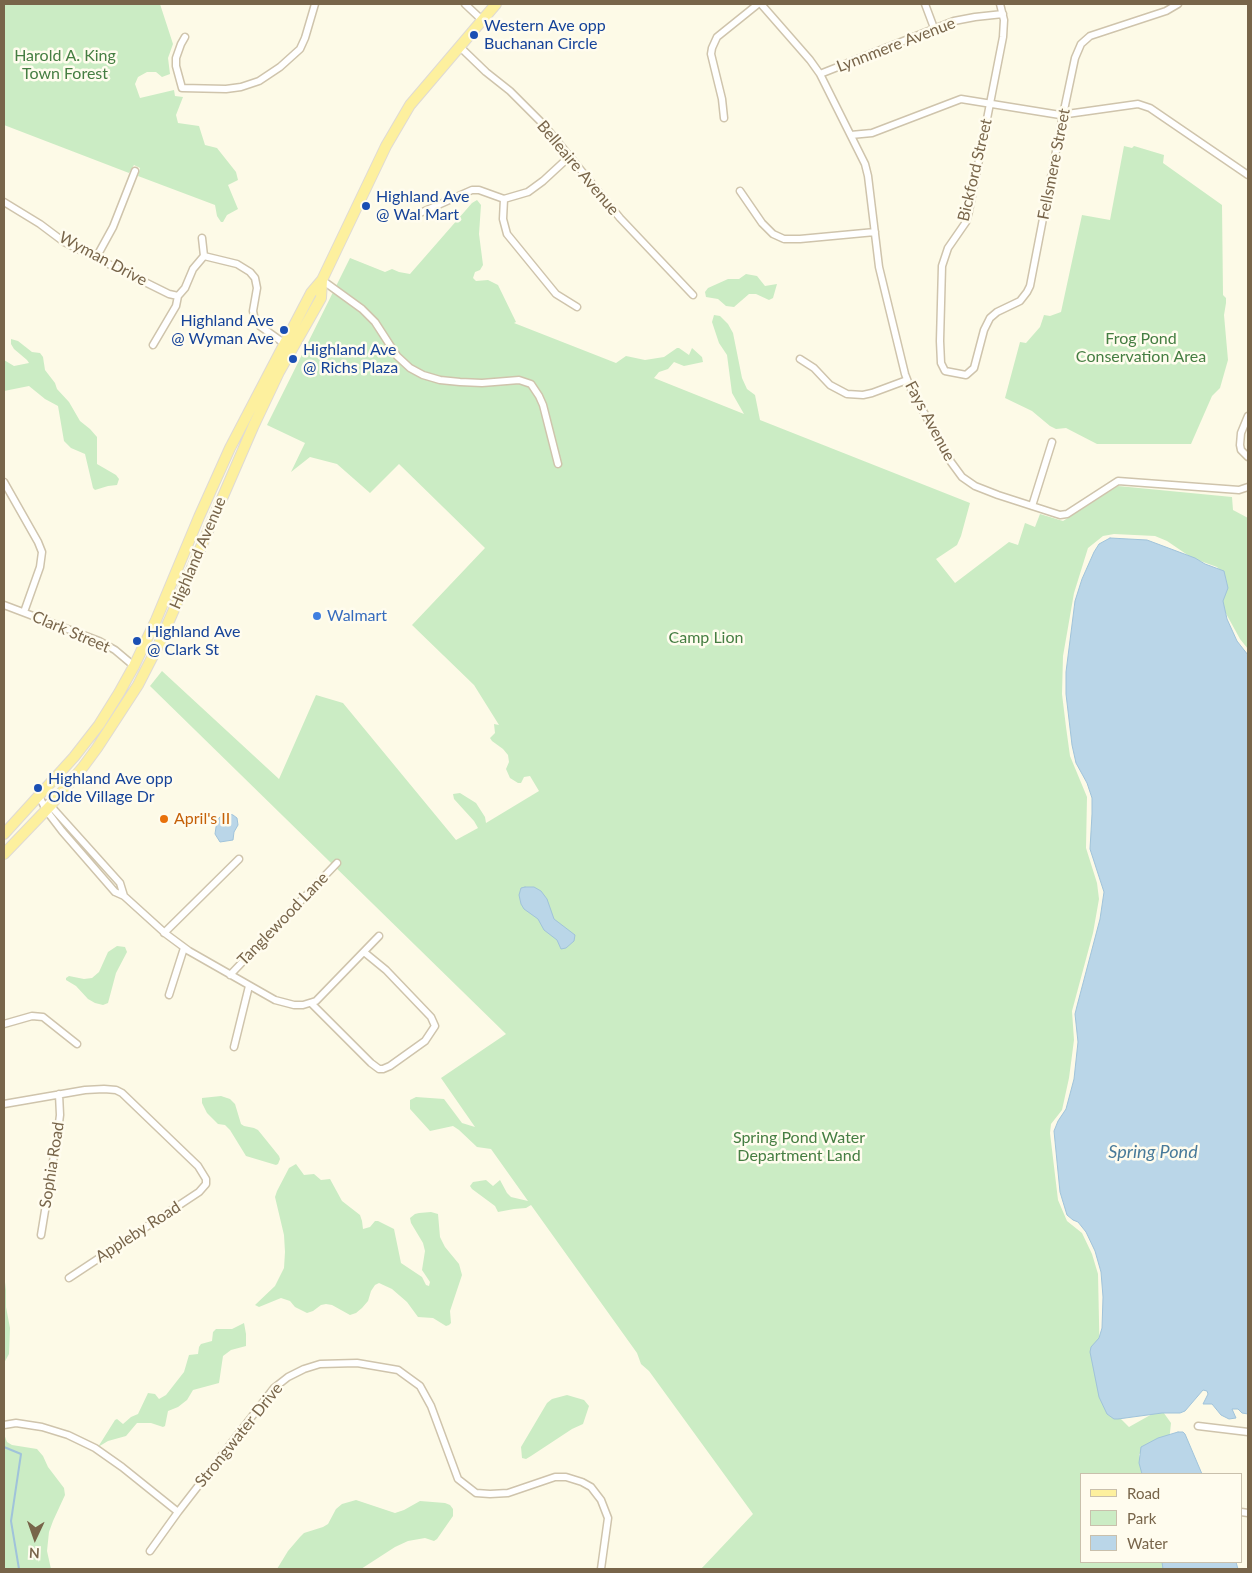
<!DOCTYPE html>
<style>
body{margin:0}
#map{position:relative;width:1252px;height:1573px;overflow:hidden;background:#fdfae7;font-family:Lato,sans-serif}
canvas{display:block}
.frame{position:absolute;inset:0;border:5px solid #78654a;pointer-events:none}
.legend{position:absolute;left:1080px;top:1473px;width:162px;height:90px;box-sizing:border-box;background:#fffcee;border:1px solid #c9c0ac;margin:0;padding:6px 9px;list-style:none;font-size:15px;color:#78654a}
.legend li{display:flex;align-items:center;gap:10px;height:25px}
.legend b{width:25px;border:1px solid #c9c0ac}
.north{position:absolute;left:10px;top:1513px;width:50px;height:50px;-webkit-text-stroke:4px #fffcee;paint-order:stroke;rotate:183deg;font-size:14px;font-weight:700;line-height:20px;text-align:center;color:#78654a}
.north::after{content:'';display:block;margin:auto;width:18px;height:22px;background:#78654a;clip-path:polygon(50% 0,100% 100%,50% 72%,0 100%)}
</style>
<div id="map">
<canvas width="1252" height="1573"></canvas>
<div class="frame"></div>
<ul class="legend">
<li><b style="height:6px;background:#fdf09e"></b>Road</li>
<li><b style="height:14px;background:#cbecc4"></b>Park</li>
<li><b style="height:14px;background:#bad6e8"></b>Water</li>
</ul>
<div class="north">N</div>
</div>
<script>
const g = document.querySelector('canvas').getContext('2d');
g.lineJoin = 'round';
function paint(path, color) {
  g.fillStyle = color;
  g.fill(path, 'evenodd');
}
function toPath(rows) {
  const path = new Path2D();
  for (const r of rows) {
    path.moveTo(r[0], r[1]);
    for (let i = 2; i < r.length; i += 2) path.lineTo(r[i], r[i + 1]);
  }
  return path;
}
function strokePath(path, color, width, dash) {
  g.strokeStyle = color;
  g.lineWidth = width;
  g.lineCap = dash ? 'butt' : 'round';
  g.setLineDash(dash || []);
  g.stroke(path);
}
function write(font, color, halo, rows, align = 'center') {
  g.font = font + ' Lato,sans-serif';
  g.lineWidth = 5;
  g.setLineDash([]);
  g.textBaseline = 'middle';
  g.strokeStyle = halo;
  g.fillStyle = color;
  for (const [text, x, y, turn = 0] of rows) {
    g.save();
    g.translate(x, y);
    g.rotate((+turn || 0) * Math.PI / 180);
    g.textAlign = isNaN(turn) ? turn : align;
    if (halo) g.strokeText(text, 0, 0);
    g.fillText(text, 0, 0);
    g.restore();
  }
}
paint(toPath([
 [4,4,160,4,173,44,168,58,170,74,162,77,156,72,147,72,138,77,135,84,140,98,174,90,175,96,183,97,176,115,178,123,199,126,205,145,217,148,236,172,238,180,228,185,238,209,227,215,223,222,221,222,217,216,215,205,138,176,140,168,134,165,129,173,4,125],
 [1124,146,1132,148,1134,146,1164,155,1163,163,1222,205,1223,295,1226,298,1226,303,1224,315,1228,360,1220,388,1212,396,1191,444,1097,444,1066,428,1056,429,1050,426,1032,411,1005,398,1020,342,1026,343,1040,327,1044,315,1050,316,1061,312,1082,215,1110,220],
 [477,200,481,205,479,234,483,265,480,270,475,272,473,278,476,281,488,280,498,285,516,322,514,323,616,363,626,356,645,360,664,357,677,348,679,348,689,355,692,348,702,357,703,362,684,366,674,362,668,369,659,372,654,378,744,414,732,393,727,355,719,343,712,322,714,315,720,316,728,324,733,333,742,378,747,389,755,395,760,420,970,503,961,536,957,545,936,559,955,583,1009,542,1018,545,1025,523,1035,527,1040,514,1063,521,1118,486,1232,497,1233,510,1248,518,1248,649,1240,639,1218,599,1223,574,1217,567,1192,558,1167,541,1155,536,1114,534,1103,536,1088,548,1074,593,1063,656,1062,694,1066,727,1070,756,1087,797,1086,848,1097,883,1099,899,1093,933,1072,1011,1074,1040,1069,1078,1062,1110,1051,1124,1050,1133,1058,1200,1067,1221,1082,1233,1092,1254,1098,1274,1100,1368,1116,1414,1129,1427,1161,1409,1171,1423,1169,1442,1158,1448,1139,1454,1143,1474,1081,1474,1081,1562,1163,1562,1165,1569,701,1569,753,1514,649,1371,641,1364,637,1353,531,1205,526,1208,514,1209,498,1212,495,1206,472,1189,470,1186,473,1182,486,1180,493,1186,500,1180,507,1193,511,1197,528,1201,491,1149,477,1147,459,1130,453,1126,430,1131,410,1109,410,1100,416,1097,444,1099,462,1123,475,1127,441,1078,506,1034,150,686,162,671,279,779,316,695,343,703,456,840,478,828,474,821,454,799,453,794,460,793,476,803,485,817,486,823,539,791,530,776,524,777,521,783,518,783,510,778,506,769,509,762,508,755,503,749,492,741,490,738,495,733,494,724,499,725,474,685,412,625,485,548,399,464,370,493,337,464,310,457,291,472,305,443,267,425,350,258,385,272,392,269,399,272,410,274,472,203],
 [746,274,757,276,765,286,777,284,773,298,769,300,756,294,749,294,734,307,726,306,718,299,706,297,705,292,708,288,728,279,739,279],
 [11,339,18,341,32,352,40,353,43,357,45,370,55,383,57,389,69,402,80,421,90,429,97,437,97,464,116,475,119,479,117,485,108,486,95,490,93,488,85,454,71,448,64,441,58,406,45,399,29,386,4,391,4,360,14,366,29,363,27,360,14,349,11,344],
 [117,946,125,947,127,952,116,973,108,1003,103,1005,95,1003,88,999,76,986,66,980,66,978,69,976,84,979,92,978,99,972,108,952],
 [221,1096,230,1099,235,1104,241,1124,244,1126,254,1128,258,1130,279,1156,280,1159,278,1164,276,1165,246,1156,230,1130,225,1125,218,1124,207,1113,202,1103,202,1098],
 [296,1164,304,1175,314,1174,321,1180,330,1179,342,1201,360,1215,362,1221,363,1229,370,1227,375,1221,378,1221,394,1229,401,1263,422,1277,426,1285,429,1286,430,1282,422,1270,425,1251,423,1243,411,1223,410,1218,415,1214,419,1213,431,1212,438,1214,440,1237,445,1247,459,1264,462,1275,450,1311,451,1323,449,1325,446,1326,433,1318,418,1317,407,1302,392,1289,379,1283,375,1285,371,1291,368,1301,362,1308,356,1313,350,1315,332,1305,326,1304,321,1305,313,1311,307,1313,295,1307,290,1301,281,1298,259,1307,255,1305,275,1286,284,1268,285,1252,284,1235,275,1197,277,1191,289,1168],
 [4,1274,6,1290,6,1307,10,1328,9,1354,4,1363],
 [244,1323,246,1334,246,1346,231,1350,223,1356,219,1383,193,1390,187,1400,178,1407,168,1411,165,1426,163,1427,151,1423,137,1423,126,1436,108,1441,98,1447,115,1420,117,1419,123,1424,131,1417,138,1414,148,1393,155,1394,159,1399,166,1395,184,1372,189,1355,198,1354,199,1347,201,1344,212,1341,213,1332,216,1329,232,1329],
 [567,1395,584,1400,589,1406,583,1424,572,1429,531,1456,526,1459,522,1458,521,1447,547,1403,552,1399],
 [4,1434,7,1442,12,1445,37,1449,43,1456,48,1467,64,1488,65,1495,53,1521,49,1532,47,1551,51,1569,4,1569],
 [356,1500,395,1513,404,1510,420,1501,445,1503,450,1505,453,1509,453,1516,437,1539,434,1541,425,1538,408,1541,395,1547,361,1569,277,1569,288,1551,300,1537,304,1533,323,1527,328,1524,336,1509,342,1504]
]), '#cbecc4');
const water = toPath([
 [1110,538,1147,540,1195,558,1205,564,1224,571,1228,588,1223,601,1227,619,1237,641,1248,655,1248,1414,1242,1413,1238,1409,1232,1409,1236,1418,1229,1419,1221,1415,1212,1404,1203,1404,1208,1394,1207,1391,1203,1390,1185,1411,1180,1413,1162,1413,1118,1419,1114,1419,1107,1414,1099,1397,1090,1352,1091,1347,1099,1338,1102,1328,1103,1297,1101,1272,1095,1251,1086,1232,1078,1222,1073,1220,1067,1215,1060,1192,1054,1131,1058,1121,1066,1109,1074,1079,1078,1042,1075,1014,1077,1006,1100,919,1104,892,1090,849,1092,814,1092,798,1087,783,1076,763,1072,745,1066,694,1066,672,1075,601,1082,579,1094,552,1099,544,1110,538],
 [227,813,233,815,237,818,238,825,234,832,233,840,220,842,215,834,217,820,222,815,227,813],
 [525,887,534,887,541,891,547,899,554,919,575,935,574,941,566,948,561,949,557,940,544,930,538,919,524,909,521,904,519,895,521,888,525,887],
 [1178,1432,1183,1432,1185,1434,1202,1474,1142,1474,1139,1463,1141,1447,1158,1438,1178,1432],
 [1162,1562,1236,1562,1238,1569,1163,1569,1162,1562]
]);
paint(water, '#bad6e8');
strokePath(water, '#a0c3da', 1);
strokePath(toPath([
 [4,1447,21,1454,11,1521,19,1569]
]), '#a0c3da', 2);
const street = toPath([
 [465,4,482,20],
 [761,4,810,60,820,74,865,164,868,176,879,267,905,374,910,387,951,462,962,477,975,486,998,495,1060,515,1067,514,1118,481,1239,490,1248,487],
 [925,4,934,28],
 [1000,4,1004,20,1003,37,969,211,966,222,948,248,942,266,940,341,941,363,945,371,966,375,974,368,984,330,990,318,997,312,1020,301,1027,292,1030,286,1063,115,1075,58,1081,44,1090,36,1166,11,1178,4],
 [185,37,181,44,176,58,176,66,182,88,226,89,241,87,259,81,280,67,300,49,305,38,315,4],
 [459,46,486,72,510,91,544,125,620,218,693,295],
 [820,74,954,21,975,17,1003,14],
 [724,118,722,99,711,54,712,48,717,37,758,4],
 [851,135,872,133,961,99,1060,115,1138,104,1150,108,1248,175],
 [740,191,762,223,773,234,784,239,800,239,875,232],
 [504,199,503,219,507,234,556,294,577,307],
 [4,202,40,224,64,242,169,294,178,296],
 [411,217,472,190,479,190,504,199,528,192,543,181,569,157],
 [204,256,237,264,250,272,255,278,257,288,253,311,254,316,260,326,285,344],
 [96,258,113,227,135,171],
 [322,280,362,309,375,322,397,356,410,368,423,375,440,380,460,382,482,383,519,380,531,384,539,396,543,405,558,464],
 [153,345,176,306,178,296,185,288,193,269,204,256,202,238],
 [800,359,814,368,830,385,847,394,863,395,872,393,907,380],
 [1248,416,1241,433,1240,445,1241,450,1248,457],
 [4,482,38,542,42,552,40,567,24,612],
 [1032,506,1052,442],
 [4,605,99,641,115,650,134,666],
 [39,796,46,810,62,831,115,892,124,896,166,934,189,951,275,1000,294,1005,303,1005,316,1001,379,936],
 [48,803,120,883,124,896],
 [164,933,239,859],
 [230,975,337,863],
 [169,995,184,948],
 [311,1003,371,1063,379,1069,383,1069,390,1066,425,1041,435,1026,431,1017,386,970,364,952],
 [4,1024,32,1016,43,1017,77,1044],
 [234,1047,249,986],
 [4,1104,85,1090,104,1089,116,1090,122,1093,198,1166,206,1179,206,1184,199,1192,69,1278],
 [41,1235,58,1131,60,1115,59,1094],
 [4,1425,16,1423,42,1427,68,1435,95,1448,122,1467,178,1512],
 [1198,1426,1248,1432],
 [1241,1512,1248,1513],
 [150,1551,178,1512,274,1388,288,1377,304,1369,320,1364,357,1363,398,1370,420,1386,431,1406,458,1479,476,1493,490,1494,508,1493,555,1477,566,1477,582,1482,591,1487,601,1500,608,1518,601,1569]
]);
const primary = toPath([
 [4,834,74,757,99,725,119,693,134,666,156,620,199,517,230,448,311,293,322,280,386,146,410,105,496,4],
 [4,854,51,805,83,767,97,748,138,685,159,644,253,427,279,372,321,298,322,280]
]);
strokePath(street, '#cfc4ac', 9);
strokePath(primary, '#dfdad4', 12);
strokePath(street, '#fff', 6);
strokePath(primary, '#fdf09e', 10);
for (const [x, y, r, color] of [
 [474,35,5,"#1a4fb4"],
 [366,206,5,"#1a4fb4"],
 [284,330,5,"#1a4fb4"],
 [293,359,5,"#1a4fb4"],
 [317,616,5,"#3f7fe0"],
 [137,641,5,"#1a4fb4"],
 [38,788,5,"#1a4fb4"],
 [164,819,5,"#e8710a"]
]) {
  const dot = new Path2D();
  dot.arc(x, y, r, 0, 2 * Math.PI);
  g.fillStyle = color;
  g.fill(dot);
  strokePath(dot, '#fffcee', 2);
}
write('16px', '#164399', '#fffcee', [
 ["Western Ave opp",484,26],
 ["Buchanan Circle",484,44],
 ["Highland Ave",376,197],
 ["@ Wal Mart",376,215],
 ["Highland Ave",274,321,"right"],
 ["@ Wyman Ave",274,339,"right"],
 ["Highland Ave",303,350],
 ["@ Richs Plaza",303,368],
 ["Highland Ave",147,632],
 ["@ Clark St",147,650],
 ["Highland Ave opp",48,779],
 ["Olde Village Dr",48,797]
], 'left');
write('16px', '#78654a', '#fffcee', [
 ["Lynnmere Avenue",896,45,-21],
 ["Fellsmere Street",1054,164,-79],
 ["Belleaire Avenue",578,168,50],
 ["Bickford Street",975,170,-77],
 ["Wyman Drive",103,259,28],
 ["Fays Avenue",930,421,62],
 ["Highland Avenue",198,553,-67],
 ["Clark Street",71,632,23],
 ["Tanglewood Lane",283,919,-46],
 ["Sophia Road",52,1165,-81],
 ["Appleby Road",138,1232,-33],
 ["Strongwater Drive",239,1435,-51]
]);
write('16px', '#457e42', '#fffcee', [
 ["Harold A. King",65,56],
 ["Town Forest",65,74],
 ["Frog Pond",1141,339],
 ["Conservation Area",1141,357],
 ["Camp Lion",706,638],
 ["Spring Pond Water",799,1138],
 ["Department Land",799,1156]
]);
write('16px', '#366cbe', '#fffcee', [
 ["Walmart",327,616]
], 'left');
write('16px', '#c56008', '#fffcee', [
 ["April's II",174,819]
], 'left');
write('italic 18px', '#487a9a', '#fffcee', [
 ["Spring Pond",1153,1152]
]);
</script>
